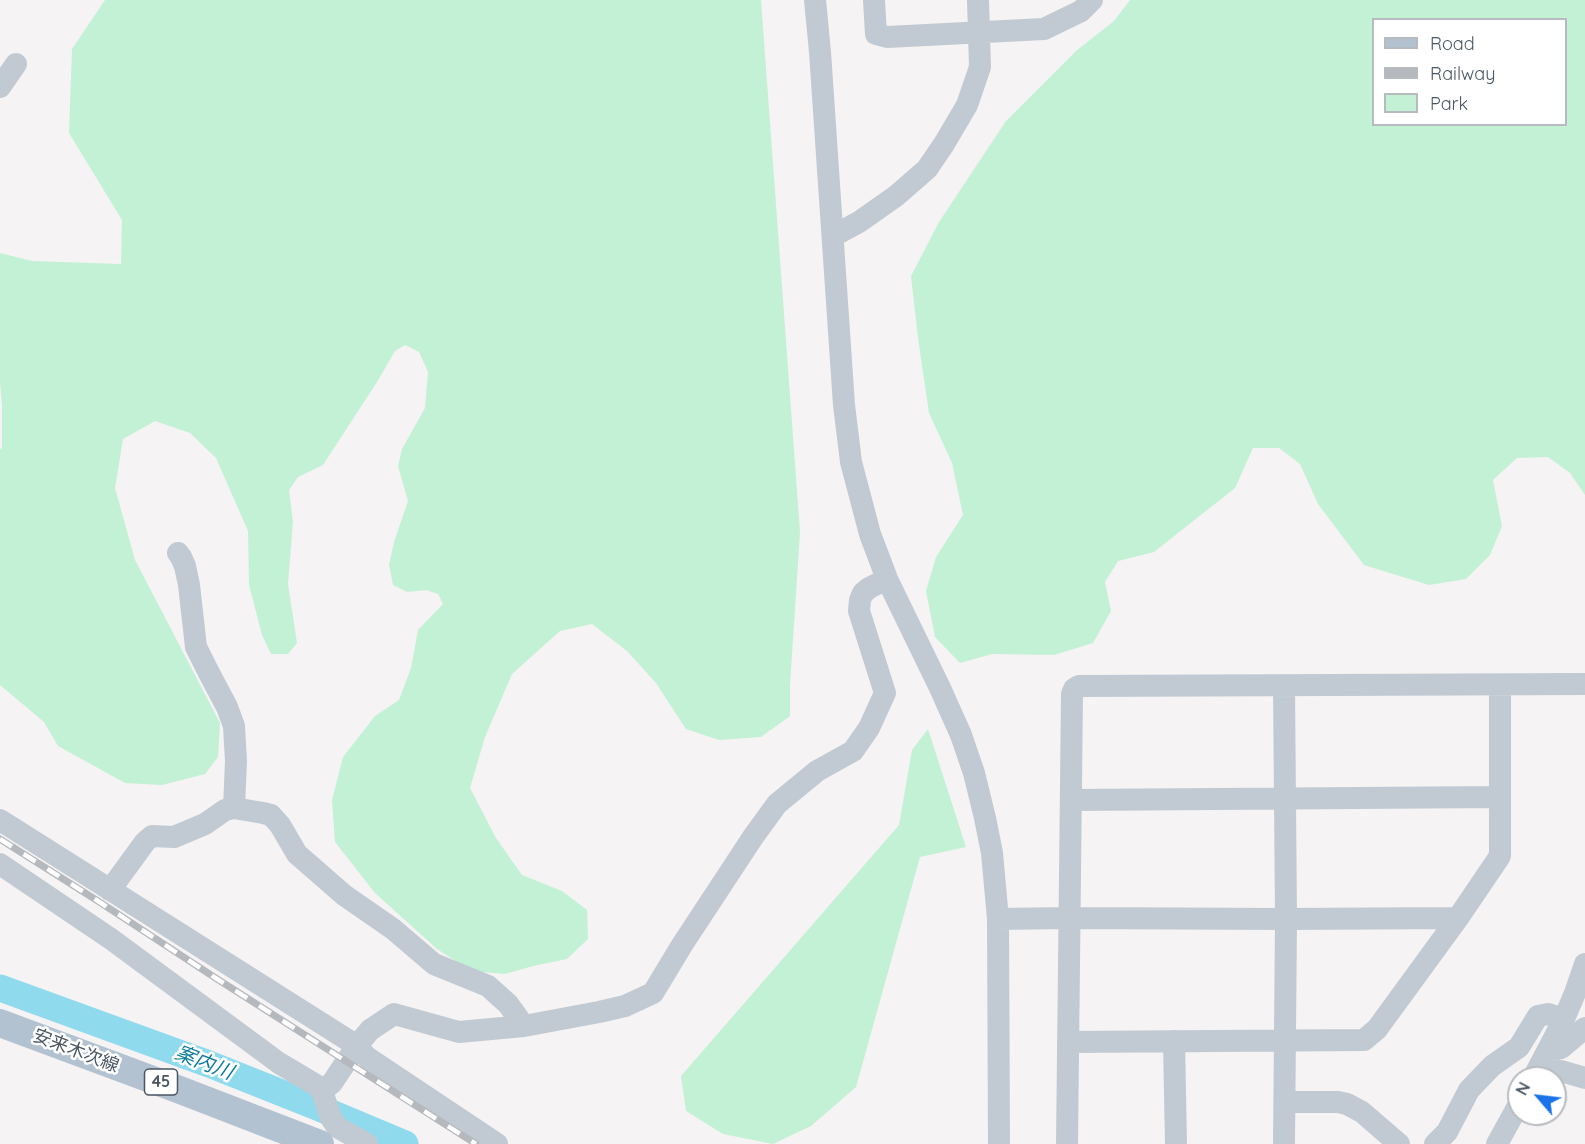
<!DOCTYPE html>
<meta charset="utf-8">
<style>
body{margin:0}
#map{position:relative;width:1585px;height:1144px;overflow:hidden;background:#f5f3f3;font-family:Quicksand,sans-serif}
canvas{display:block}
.legend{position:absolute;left:1372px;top:18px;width:195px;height:108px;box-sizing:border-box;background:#fff;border:2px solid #b7bbc0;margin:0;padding:8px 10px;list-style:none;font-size:18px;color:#4a5661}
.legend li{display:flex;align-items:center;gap:12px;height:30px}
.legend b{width:30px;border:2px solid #b7bbc0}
.north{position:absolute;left:1507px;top:1066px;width:60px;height:60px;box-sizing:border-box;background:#fff;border:2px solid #b7bbc0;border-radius:50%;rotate:298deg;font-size:16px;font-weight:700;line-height:24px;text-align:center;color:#4a5661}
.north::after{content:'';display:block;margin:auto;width:21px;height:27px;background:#1a73e8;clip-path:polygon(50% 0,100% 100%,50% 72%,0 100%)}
</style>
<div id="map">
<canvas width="1585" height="1144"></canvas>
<ul class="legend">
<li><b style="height:8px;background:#b3c2d1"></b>Road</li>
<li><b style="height:8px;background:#b5b8bd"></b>Railway</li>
<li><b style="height:16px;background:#c3f1d5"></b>Park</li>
</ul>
<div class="north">N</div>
</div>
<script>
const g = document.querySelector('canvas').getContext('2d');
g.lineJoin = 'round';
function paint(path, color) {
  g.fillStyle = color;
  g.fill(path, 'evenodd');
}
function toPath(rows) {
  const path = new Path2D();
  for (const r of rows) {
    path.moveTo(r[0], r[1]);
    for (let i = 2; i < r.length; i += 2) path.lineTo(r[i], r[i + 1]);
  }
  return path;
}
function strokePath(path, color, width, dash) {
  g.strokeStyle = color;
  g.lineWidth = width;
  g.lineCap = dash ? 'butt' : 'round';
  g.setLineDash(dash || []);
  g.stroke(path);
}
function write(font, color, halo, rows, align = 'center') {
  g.font = font + ' Quicksand,"Noto Sans JP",sans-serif';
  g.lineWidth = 5;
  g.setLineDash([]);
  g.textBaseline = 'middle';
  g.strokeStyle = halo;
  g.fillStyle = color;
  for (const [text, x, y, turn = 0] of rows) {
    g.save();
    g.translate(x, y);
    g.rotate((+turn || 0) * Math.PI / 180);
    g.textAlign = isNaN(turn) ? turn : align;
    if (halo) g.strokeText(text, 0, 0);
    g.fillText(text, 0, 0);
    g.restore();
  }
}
paint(toPath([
 [105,0,761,0,800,532,790,685,790,716,761,737,719,740,686,729,656,683,627,651,592,624,560,631,512,674,485,737,470,788,496,838,522,875,562,891,587,910,588,939,567,959,533,966,505,974,471,971,437,949,375,893,335,842,332,800,343,757,375,716,399,700,411,668,418,630,443,604,438,594,426,590,407,592,393,585,389,565,394,542,408,501,398,466,402,449,425,408,428,372,419,352,405,345,395,351,377,382,323,465,298,477,289,490,293,522,288,584,297,643,288,654,271,654,262,635,249,585,248,531,216,458,190,433,155,421,123,439,115,488,135,560,220,723,218,757,205,774,162,785,125,783,58,746,44,722,0,685,0,449,2,448,2,405,0,383,0,253,32,261,121,264,122,220,69,133,72,49],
 [1130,0,1585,0,1585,495,1570,473,1548,457,1517,458,1493,480,1502,526,1490,555,1466,579,1429,585,1364,565,1318,504,1300,464,1279,448,1253,448,1235,488,1154,552,1118,561,1105,582,1111,611,1093,643,1054,655,992,654,960,663,935,637,926,591,936,557,963,515,952,463,929,413,918,338,911,276,939,222,1006,121,1076,51,1114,21],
 [1374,20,1566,20,1566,124,1374,124],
 [928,729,966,847,920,857,856,1087,811,1126,773,1144,723,1134,686,1111,681,1076,899,825,912,750]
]), '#c3f1d5');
strokePath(toPath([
 [0,988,209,1064,317,1107,405,1144]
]), '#90daee', 27);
strokePath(toPath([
 [815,0,820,52,844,405,851,462,870,534,887,579,940,688,961,735,974,773,985,818,992,853,998,919,999,1144],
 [874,0,876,34,887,37,1044,29,1081,11,1092,0],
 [0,87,16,64],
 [833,236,859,222,896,196,927,169,944,144,967,105,980,67,978,0],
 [178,553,181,557,185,566,189,585,196,647,209,673,227,707,234,726,236,761,234,808],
 [1284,686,1286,919,1284,1144],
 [1071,800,1500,797],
 [0,820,351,1042,368,1058,497,1144],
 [0,864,111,939,279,1063,316,1085,322,1091,331,1118,337,1127,367,1144],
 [110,890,145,842,152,836,174,837,205,824,225,810,234,808,263,813,271,815,280,825,297,854,344,895,393,929,434,964,488,986,508,1004,524,1026],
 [998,919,1069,918,1286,919,1458,918,1500,856,1500,685],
 [1174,1041,1176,1144],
 [1068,1042,1364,1040,1377,1029,1458,918],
 [1549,1048,1557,1049,1561,1048,1585,1028],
 [1533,1078,1564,1019,1575,993,1585,964],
 [1551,1078,1557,1071,1561,1071,1585,1078],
 [322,1091,332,1083,356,1047,370,1030,394,1014,459,1032,524,1026,599,1012,625,1006,653,993,682,945,753,837,777,804,817,771,853,751,869,728,885,693,859,611,860,600,863,593,869,588,887,579],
 [1285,1102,1338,1102,1347,1104,1362,1112,1399,1144],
 [1067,1144,1072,694,1074,689,1079,686,1585,684],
 [1435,1144,1447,1132,1469,1090,1492,1066,1519,1047,1538,1016,1548,1014,1564,1019],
 [1497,1144,1519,1104]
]), '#c1cad2', 22);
strokePath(toPath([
 [0,1023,180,1090,320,1144]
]), '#b3c2d1', 28);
const rail = toPath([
 [0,839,101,903,214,977,476,1144]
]);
strokePath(rail, '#b5b8bd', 7);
strokePath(rail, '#fff', 4.5, [14]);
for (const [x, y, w] of [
 [161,1082,33]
]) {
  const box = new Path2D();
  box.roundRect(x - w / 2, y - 13, w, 26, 4.5);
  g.fillStyle = '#fff';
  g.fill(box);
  strokePath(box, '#4a5661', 1.5);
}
write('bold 16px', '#4a5661', null, [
 ["45",161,1082]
]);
write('18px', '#4a5661', '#fff', [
 ["安来木次線",76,1051,21]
]);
write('italic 20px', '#0c7c9b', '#fff', [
 ["案内川",204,1063,21]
]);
</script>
